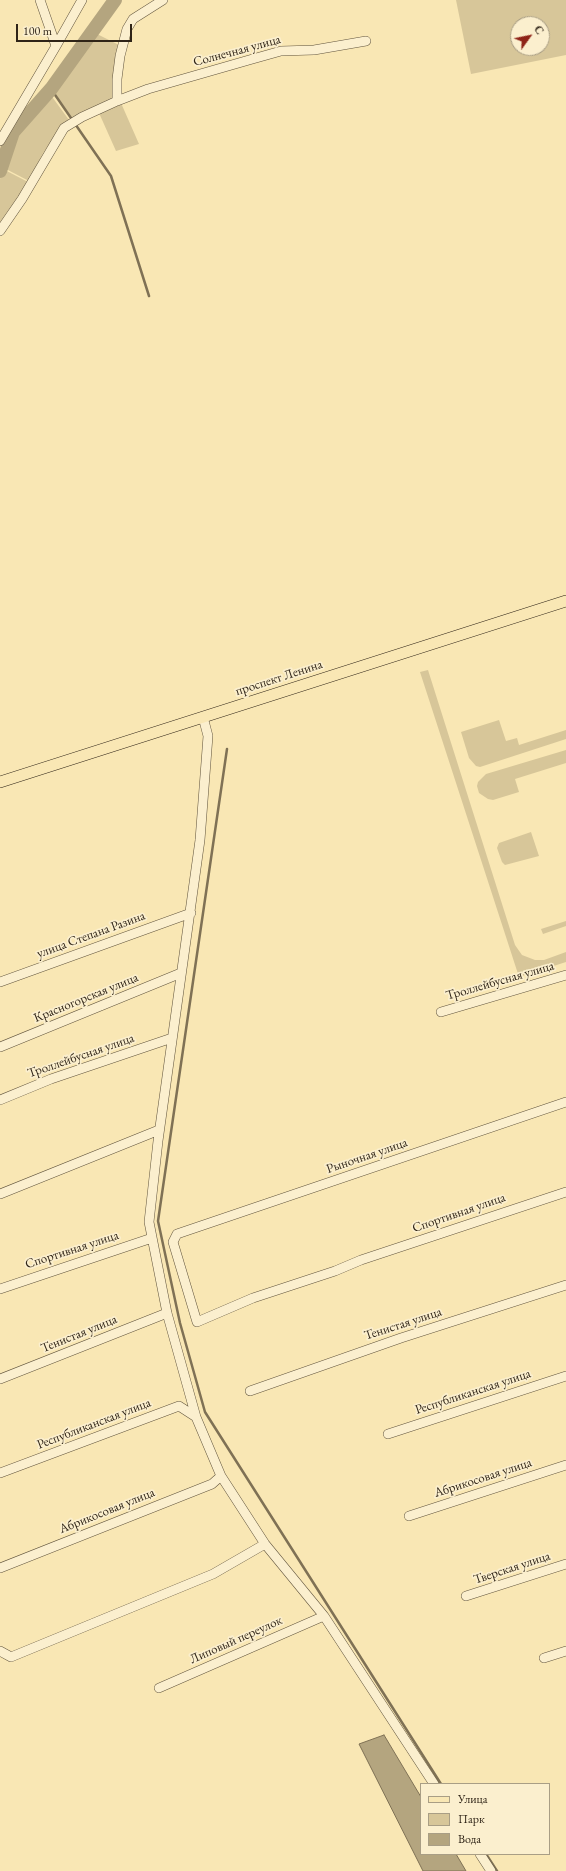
<!DOCTYPE html>
<meta charset="utf-8">
<style>
body{margin:0}
#map{position:relative;width:566px;height:1871px;overflow:hidden;background:#f9e7b4;font-family:"EB Garamond",serif}
canvas{display:block}
.legend{position:absolute;left:420px;top:1783px;width:130px;height:72px;box-sizing:border-box;background:#fbefce;border:1px solid #a99e85;margin:0;padding:5px 7px;list-style:none;font-size:12px;color:#2f2417}
.legend li{display:flex;align-items:center;gap:8px;height:20px}
.legend b{width:20px;border:1px solid #a99e85}
.north{position:absolute;left:510px;top:16px;width:40px;height:40px;box-sizing:border-box;background:#fbefce;border:1px solid #a99e85;border-radius:50%;rotate:57deg;font-size:11px;font-weight:700;line-height:16px;text-align:center;color:#2f2417}
.north::after{content:'';display:block;margin:auto;width:14px;height:18px;background:#8f2418;clip-path:polygon(50% 0,100% 100%,50% 72%,0 100%)}
.scale{position:absolute;left:16px;top:24px;width:116px;height:18px;box-sizing:border-box;border:2px solid #2f2417;border-top:0;padding-left:5px;font-size:12px;line-height:14px;white-space:nowrap;color:#2f2417;-webkit-text-stroke:3px #fbefce;paint-order:stroke}
</style>
<div id="map">
<canvas width="566" height="1871"></canvas>
<ul class="legend">
<li><b style="height:5px;background:#f9e7b4"></b>Улица</li>
<li><b style="height:11px;background:#d7c699"></b>Парк</li>
<li><b style="height:11px;background:#b4a57f"></b>Вода</li>
</ul>
<div class="north">С</div>
<div class="scale">100 m</div>
</div>
<script>
const g = document.querySelector('canvas').getContext('2d');
g.lineJoin = 'round';
function paint(path, color) {
  g.fillStyle = color;
  g.fill(path, 'evenodd');
}
function toPath(rows) {
  const path = new Path2D();
  for (const r of rows) {
    path.moveTo(r[0], r[1]);
    for (let i = 2; i < r.length; i += 2) path.lineTo(r[i], r[i + 1]);
  }
  return path;
}
function strokePath(path, color, width, dash) {
  g.strokeStyle = color;
  g.lineWidth = width;
  g.lineCap = dash ? 'butt' : 'round';
  g.setLineDash(dash || []);
  g.stroke(path);
}
function write(font, color, halo, rows, align = 'center') {
  g.font = font + ' "EB Garamond",serif';
  g.lineWidth = 3.5;
  g.setLineDash([]);
  g.textBaseline = 'middle';
  g.strokeStyle = halo;
  g.fillStyle = color;
  for (const [text, x, y, turn = 0] of rows) {
    g.save();
    g.translate(x, y);
    g.rotate((+turn || 0) * Math.PI / 180);
    g.textAlign = isNaN(turn) ? turn : align;
    if (halo) g.strokeText(text, 0, 0);
    g.fillText(text, 0, 0);
    g.restore();
  }
}
paint(toPath([
 [456,0,566,0,566,55,471,74],
 [518,24,542,24,542,48,518,48],
 [93,32,119,45,114,99,73,119,52,89],
 [50,94,69,120,62,126,43,153,29,181,4,168,16,132],
 [121,103,139,144,116,151,99,113],
 [3,169,28,182,0,226,0,179],
 [428,670,515,945,522,955,535,960,544,960,566,952,566,962,519,977,420,672],
 [499,720,506,741,517,738,519,745,566,730,566,739,480,767,476,766,469,758,461,732],
 [566,750,566,763,515,779,519,792,493,800,488,799,479,793,477,786,478,782,486,774],
 [531,832,539,856,505,865,502,862,497,848,499,843],
 [566,921,566,926,543,934,541,929]
]), '#d7c699');
const water = toPath([
 [384,1735,421,1797,421,1854,456,1854,466,1871,423,1871,359,1744,384,1735]
]);
paint(water, '#b4a57f');
strokePath(water, '#7f7155', 1);
strokePath(toPath([
 [51,89,111,176,149,296],
 [227,749,158,1221,180,1323,205,1412,441,1784],
 [486,1854,497,1871]
]), '#7f7155', 2.5);
strokePath(toPath([
 [0,171,13,132,51,89,115,0]
]), '#b4a57f', 14);
const minor = toPath([
 [56,46,82,0],
 [117,101,117,79,120,56,127,29,133,19,163,0],
 [0,141,56,46,40,0],
 [0,231,22,199,64,128,82,117,117,101,148,89,249,60,281,51,314,50,366,41],
 [203,717,208,736,200,840,158,1141,149,1222,167,1313,196,1417,221,1476,265,1544,324,1616,434,1784],
 [0,982,191,913],
 [441,1012,566,975],
 [0,1047,181,973],
 [0,1100,51,1079,172,1038],
 [566,1102,177,1234,173,1242,197,1322,253,1298,335,1271,361,1260,566,1192],
 [0,1194,159,1130],
 [0,1289,152,1238],
 [0,1379,167,1313],
 [250,1391,401,1338,566,1285],
 [388,1434,566,1376],
 [0,1473,179,1406,196,1417],
 [409,1516,566,1465],
 [0,1568,212,1484,221,1476],
 [466,1596,566,1564],
 [0,1651,11,1657,213,1574,265,1544],
 [544,1658,566,1651],
 [159,1688,324,1616],
 [480,1854,491,1871]
]);
const major = toPath([
 [0,782,566,601]
]);
strokePath(minor, '#62553e', 10);
strokePath(major, '#2f2417', 12);
strokePath(minor, '#fbefce', 9);
strokePath(major, '#f9e7b4', 11);
write('13px', '#2f2417', '#fbefce', [
 ["Солнечная улица",237,51,-15],
 ["проспект Ленина",279,678,-18],
 ["улица Степана Разина",91,935,-20],
 ["Троллейбусная улица",500,981,-16],
 ["Красногорская улица",86,998,-22],
 ["Троллейбусная улица",81,1056,-19],
 ["Рыночная улица",367,1156,-19],
 ["Спортивная улица",459,1213,-19],
 ["Спортивная улица",72,1250,-18],
 ["Тенистая улица",403,1324,-18],
 ["Тенистая улица",79,1334,-22],
 ["Республиканская улица",473,1392,-18],
 ["Республиканская улица",94,1424,-21],
 ["Абрикосовая улица",483,1478,-18],
 ["Абрикосовая улица",107,1511,-22],
 ["Тверская улица",512,1568,-18],
 ["Липовый переулок",236,1640,-24]
]);
</script>
